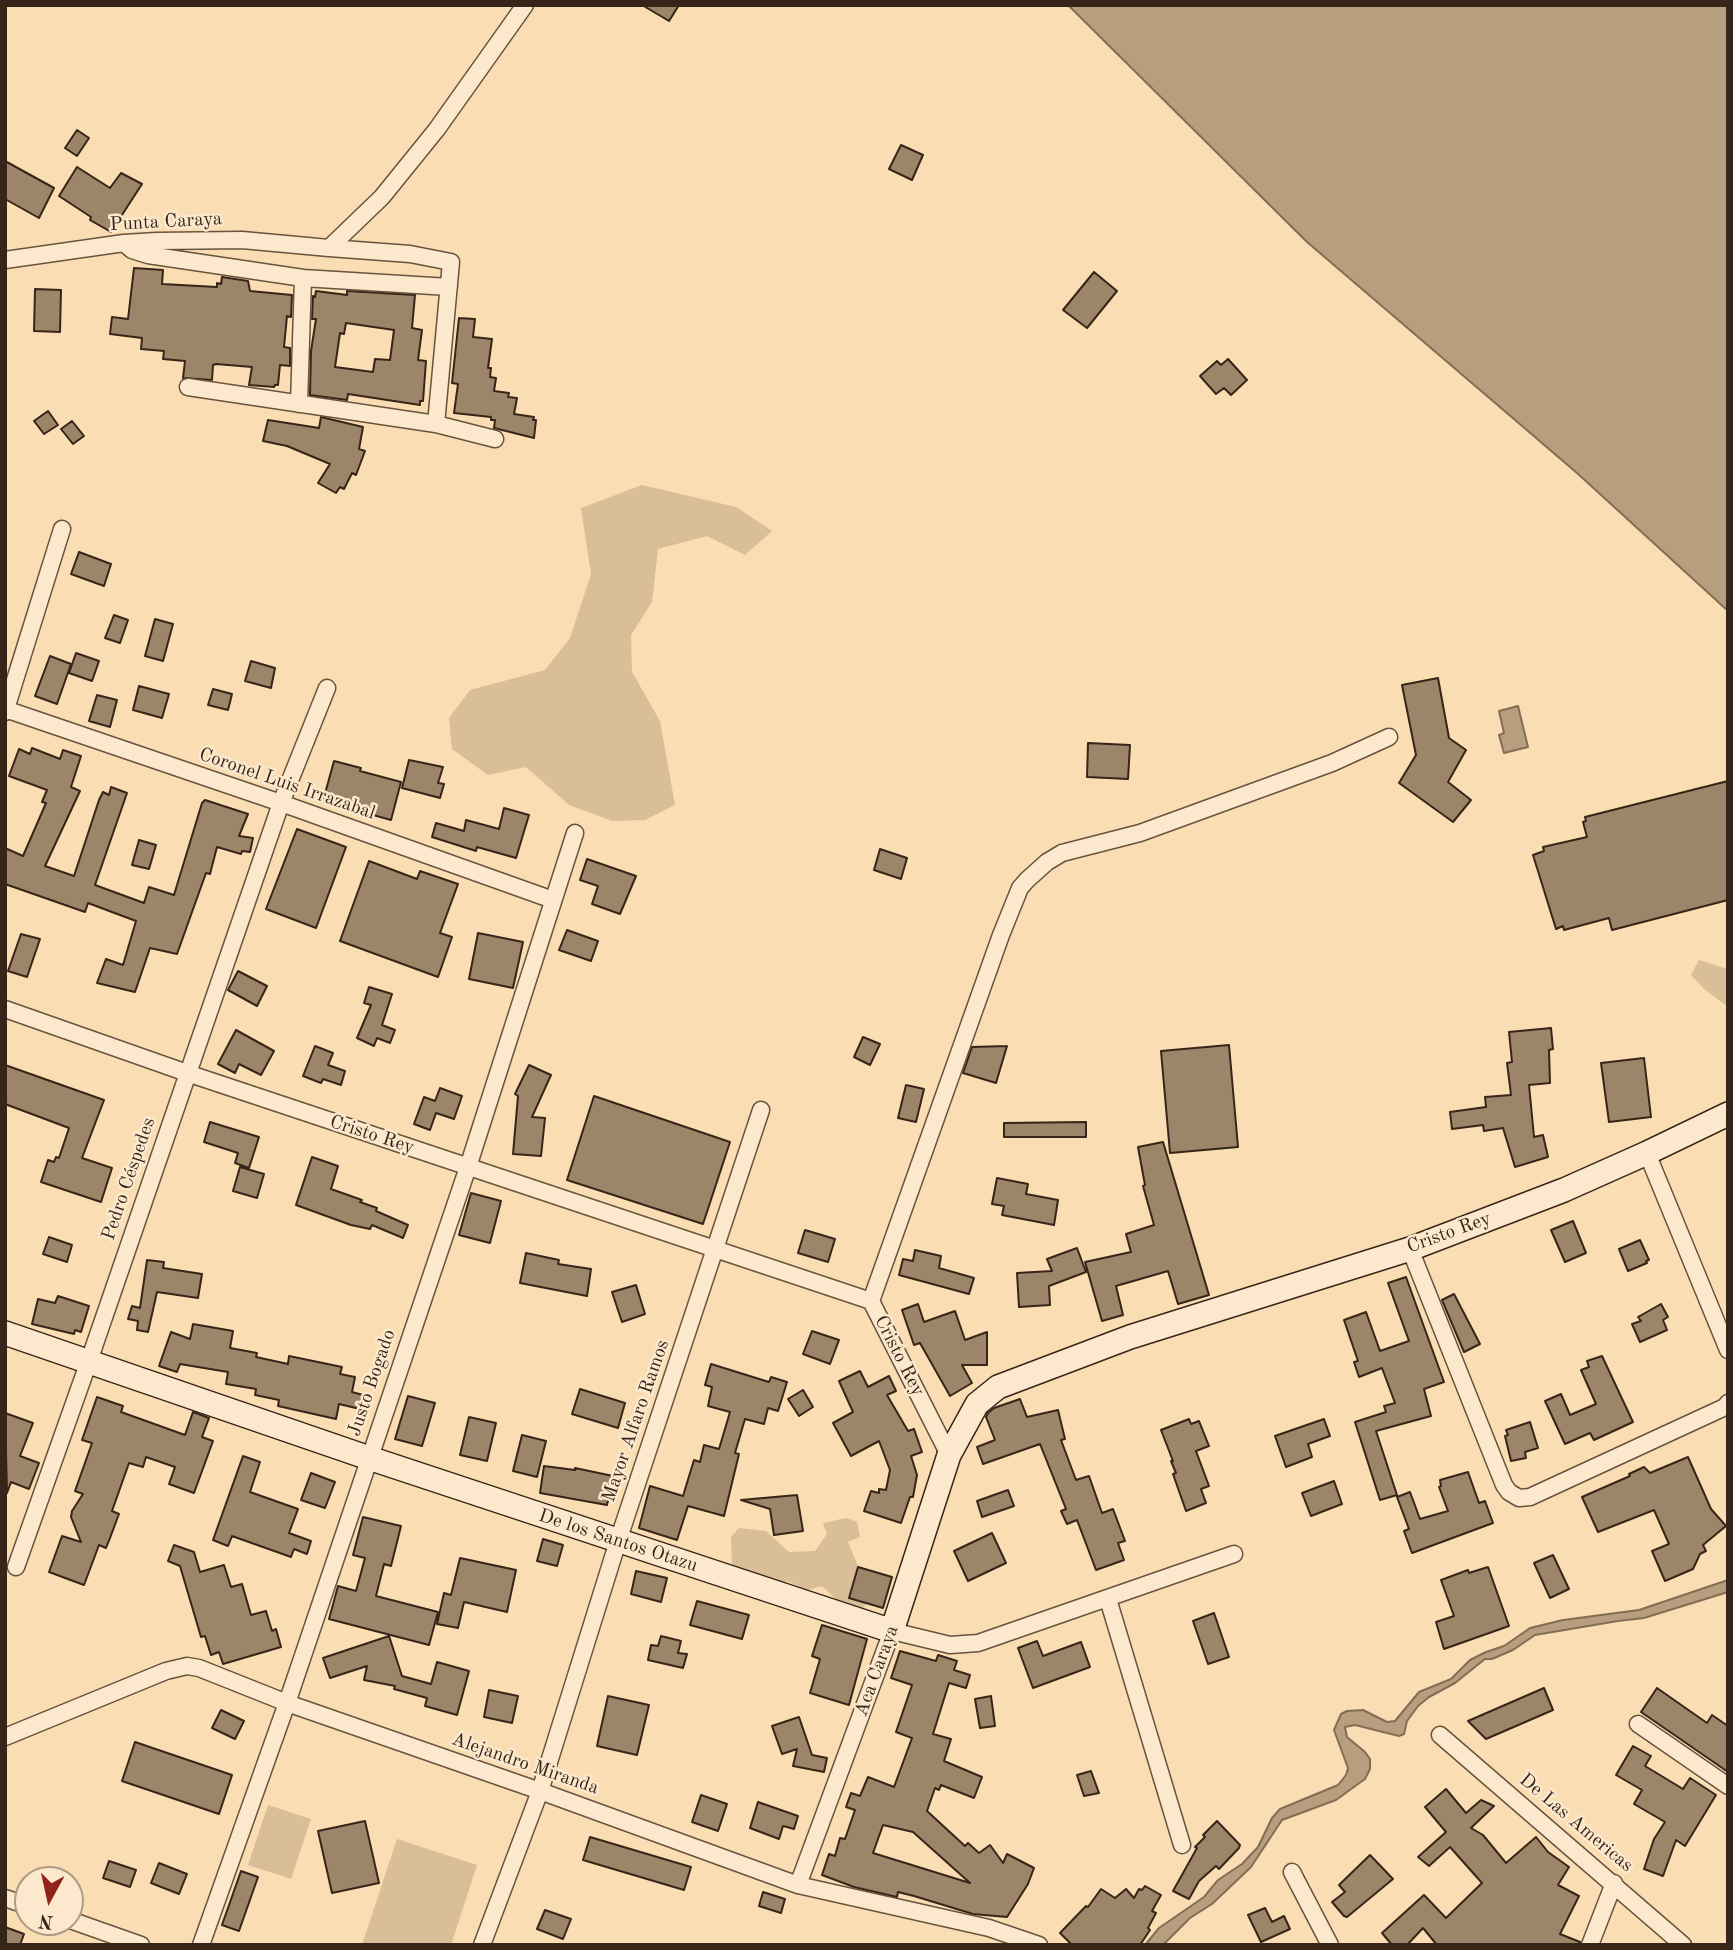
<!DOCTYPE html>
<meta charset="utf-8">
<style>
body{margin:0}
#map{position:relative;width:1733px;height:1950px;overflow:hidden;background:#faddb2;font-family:"Old Standard TT",serif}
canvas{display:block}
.frame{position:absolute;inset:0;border:7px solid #362518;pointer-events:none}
.north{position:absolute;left:14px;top:1866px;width:70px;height:70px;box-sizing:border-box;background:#fce9cd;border:2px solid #ad9b85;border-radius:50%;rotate:188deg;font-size:19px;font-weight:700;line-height:28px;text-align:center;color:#362518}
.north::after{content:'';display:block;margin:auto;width:24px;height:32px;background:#8f2418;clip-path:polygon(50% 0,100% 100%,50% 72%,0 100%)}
</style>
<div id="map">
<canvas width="1733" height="1950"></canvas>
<div class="frame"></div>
<div class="north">N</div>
</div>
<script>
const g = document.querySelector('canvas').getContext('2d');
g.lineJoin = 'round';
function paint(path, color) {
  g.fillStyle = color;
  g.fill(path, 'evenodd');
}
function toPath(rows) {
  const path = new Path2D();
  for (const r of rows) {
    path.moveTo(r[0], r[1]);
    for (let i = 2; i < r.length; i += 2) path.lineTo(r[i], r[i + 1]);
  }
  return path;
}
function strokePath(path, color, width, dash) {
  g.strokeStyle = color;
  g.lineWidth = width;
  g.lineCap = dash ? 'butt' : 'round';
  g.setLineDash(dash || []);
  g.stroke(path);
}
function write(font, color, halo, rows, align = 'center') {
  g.font = font + ' "Old Standard TT",serif';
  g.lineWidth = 5;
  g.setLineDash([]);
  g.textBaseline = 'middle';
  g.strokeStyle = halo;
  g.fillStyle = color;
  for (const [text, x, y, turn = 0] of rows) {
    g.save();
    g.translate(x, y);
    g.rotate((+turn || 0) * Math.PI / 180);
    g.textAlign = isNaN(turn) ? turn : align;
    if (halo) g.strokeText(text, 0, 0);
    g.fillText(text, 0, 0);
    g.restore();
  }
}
paint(toPath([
 [642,485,736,507,772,531,745,555,707,536,658,549,652,602,631,635,632,672,660,721,675,805,645,820,612,821,569,805,526,767,488,775,452,749,449,718,470,690,545,670,570,638,591,574,581,508],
 [1699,960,1728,969,1728,1007,1704,989,1691,975],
 [846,1518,857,1522,860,1537,848,1542,865,1583,879,1591,854,1616,822,1586,807,1590,787,1581,776,1588,732,1572,731,1537,739,1528,766,1531,789,1552,815,1551,827,1534,823,1523],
 [268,1805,311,1819,291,1879,248,1865],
 [397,1839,477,1865,451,1945,362,1945]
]), '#d9be98');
const water = toPath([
 [1068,5,1728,5,1728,611,1577,473,1307,242,1068,5],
 [1518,706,1528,747,1504,753,1499,735,1504,733,1499,711,1518,706],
 [1728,1580,1728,1592,1644,1618,1618,1621,1535,1635,1513,1650,1492,1659,1485,1659,1455,1683,1429,1697,1418,1706,1407,1721,1404,1734,1399,1736,1355,1725,1345,1727,1347,1737,1365,1752,1370,1759,1370,1769,1365,1779,1336,1800,1282,1820,1251,1867,1212,1904,1190,1918,1163,1945,1145,1945,1159,1928,1204,1897,1218,1880,1242,1864,1258,1847,1272,1818,1280,1809,1338,1785,1346,1775,1348,1768,1334,1730,1341,1714,1347,1711,1363,1710,1387,1722,1395,1721,1419,1692,1451,1679,1470,1660,1486,1652,1504,1646,1530,1628,1563,1620,1639,1610,1728,1580]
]);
paint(water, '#b79e7e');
strokePath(water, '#836e55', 2);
const building = toPath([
 [642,5,679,5,669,21,642,5],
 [77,130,89,138,77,156,65,148,77,130],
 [901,145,923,155,912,180,889,169,901,145],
 [5,161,54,188,39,218,5,199,5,161],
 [77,167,110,188,121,173,142,184,111,232,90,220,91,217,59,196,77,167],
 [134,268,163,270,162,284,217,287,217,283,221,284,222,277,248,281,250,291,292,295,291,317,287,316,284,347,290,348,290,366,280,365,278,385,275,385,274,387,249,385,252,367,216,364,213,365,212,380,183,378,185,361,163,359,164,351,141,349,142,338,110,334,112,317,128,319,134,268],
 [1094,272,1117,291,1087,328,1063,310,1094,272],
 [35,289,61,290,60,332,34,331,35,289],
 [316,291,347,295,347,291,415,295,412,328,422,330,418,360,426,361,423,401,420,401,420,405,348,394,347,400,310,395,311,351,316,319,312,319,313,296,315,297,316,291],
 [346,323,394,330,390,360,375,359,373,372,335,367,340,333,344,334,346,323],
 [459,318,475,319,473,337,492,339,488,368,491,368,490,377,496,378,494,391,509,393,508,397,517,398,514,414,534,417,533,420,536,420,534,438,494,428,495,420,491,420,491,417,454,413,458,384,452,383,459,318],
 [1228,359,1247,380,1231,395,1224,388,1216,394,1200,376,1217,361,1221,365,1228,359],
 [48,411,58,425,44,434,34,421,48,411],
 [321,417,363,427,359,449,365,451,356,475,352,473,344,489,340,487,336,493,318,483,330,464,287,446,263,441,268,420,319,428,321,417],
 [72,421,84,436,73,444,61,429,72,421],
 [79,552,111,564,104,586,71,574,79,552],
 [114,615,128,620,120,643,105,638,114,615],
 [155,619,173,624,163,661,145,656,155,619],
 [76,653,99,661,92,681,69,673,76,653],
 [50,656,71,664,57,704,35,696,50,656],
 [251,661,275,668,271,688,245,681,251,661],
 [1438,678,1449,738,1466,750,1448,782,1471,800,1453,822,1399,783,1416,755,1402,685,1438,678],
 [139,686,169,694,162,718,133,710,139,686],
 [213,689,232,694,228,710,208,705,213,689],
 [97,695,117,700,110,727,89,721,97,695],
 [1088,743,1130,745,1128,779,1087,777,1088,743],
 [32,748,60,759,63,750,81,756,71,787,80,791,45,866,74,876,99,800,103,792,109,795,111,787,127,793,95,885,144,903,149,887,174,895,202,803,205,800,248,814,239,836,253,838,250,852,242,851,241,854,217,847,210,874,206,873,177,954,150,948,135,992,97,983,106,959,123,965,136,921,88,903,85,912,5,884,5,848,23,856,46,803,42,802,47,790,9,776,19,749,30,754,32,748],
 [409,760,443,767,438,783,444,784,440,798,402,788,409,760],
 [334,761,361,768,360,771,401,782,391,820,323,801,334,761],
 [1728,781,1728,900,1612,930,1609,918,1564,930,1563,926,1556,929,1533,855,1544,851,1543,847,1587,837,1583,822,1586,821,1585,817,1728,781],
 [504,808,529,815,516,858,477,847,476,851,432,837,436,823,464,831,466,820,499,829,504,808],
 [297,829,346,847,316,928,266,909,297,829],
 [139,840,156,845,149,869,132,865,139,840],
 [880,849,907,858,901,879,874,870,880,849],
 [587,859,636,876,620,914,592,904,598,886,580,880,587,859],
 [369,861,417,879,420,871,458,884,440,933,452,937,438,977,340,941,369,861],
 [567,930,598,941,591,961,559,950,567,930],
 [478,933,523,942,513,988,469,979,478,933],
 [21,934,40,939,27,977,8,971,21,934],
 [238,971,267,986,257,1006,228,990,238,971],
 [369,987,392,994,382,1025,395,1030,390,1043,377,1038,374,1046,357,1038,371,1005,364,1003,369,987],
 [1551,1028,1553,1049,1549,1050,1550,1083,1529,1085,1534,1137,1543,1135,1548,1157,1515,1167,1503,1128,1484,1131,1483,1125,1452,1129,1450,1112,1486,1107,1485,1097,1511,1095,1507,1063,1512,1062,1509,1032,1551,1028],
 [236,1030,274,1051,261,1075,239,1064,235,1073,218,1064,236,1030],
 [863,1037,880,1044,870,1065,854,1057,863,1037],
 [1229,1045,1238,1147,1170,1153,1161,1051,1229,1045],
 [315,1046,333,1053,328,1065,345,1071,341,1085,323,1079,321,1083,303,1076,315,1046],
 [1007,1046,996,1083,963,1073,972,1047,1007,1046],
 [1644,1058,1651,1117,1609,1122,1601,1063,1644,1058],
 [5,1065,104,1100,82,1158,112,1168,101,1202,41,1182,48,1160,54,1162,56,1157,59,1158,69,1128,5,1104,5,1065],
 [529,1065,551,1075,532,1117,545,1118,541,1156,513,1154,518,1096,515,1094,529,1065],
 [906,1085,924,1089,916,1122,898,1118,906,1085],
 [440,1088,462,1096,454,1119,436,1113,430,1130,414,1124,424,1097,435,1101,440,1088],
 [594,1096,730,1142,703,1224,567,1180,594,1096],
 [210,1122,259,1137,249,1168,235,1163,238,1153,204,1142,210,1122],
 [1086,1122,1086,1137,1004,1137,1004,1123,1086,1122],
 [1163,1142,1209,1295,1178,1304,1168,1271,1116,1286,1123,1315,1102,1321,1085,1262,1131,1252,1126,1234,1154,1225,1143,1186,1145,1185,1138,1147,1163,1142],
 [312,1157,338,1166,331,1189,362,1200,360,1202,377,1208,376,1211,408,1225,403,1238,372,1225,370,1229,351,1225,296,1205,312,1157],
 [240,1167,264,1174,257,1198,233,1191,240,1167],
 [997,1178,1028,1184,1026,1194,1058,1200,1054,1225,1002,1215,1004,1206,992,1204,997,1178],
 [471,1193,501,1201,490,1243,459,1235,471,1193],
 [1573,1221,1586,1253,1565,1262,1551,1230,1573,1221],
 [805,1230,835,1239,828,1262,798,1253,805,1230],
 [49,1237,72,1245,67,1262,43,1254,49,1237],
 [1640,1240,1649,1260,1646,1261,1647,1263,1628,1271,1619,1249,1640,1240],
 [1077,1248,1086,1272,1049,1286,1050,1305,1019,1307,1017,1273,1052,1271,1047,1259,1077,1248],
 [915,1250,941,1256,939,1268,974,1278,969,1294,899,1275,903,1259,913,1261,915,1250],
 [526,1253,559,1260,558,1264,591,1269,587,1296,520,1283,526,1253],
 [147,1260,164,1262,163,1268,202,1274,198,1298,157,1292,148,1332,137,1330,138,1321,128,1319,132,1306,140,1308,147,1260],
 [1406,1277,1444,1382,1424,1389,1431,1416,1376,1431,1397,1495,1380,1500,1355,1422,1386,1412,1384,1406,1395,1403,1382,1368,1359,1377,1354,1362,1358,1361,1344,1320,1366,1312,1380,1351,1409,1341,1388,1283,1406,1277],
 [636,1285,645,1314,622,1322,612,1292,636,1285],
 [1454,1294,1480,1344,1464,1352,1442,1300,1454,1294],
 [58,1296,89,1306,81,1332,75,1330,74,1334,32,1324,38,1299,55,1303,58,1296],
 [918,1304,924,1322,955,1311,965,1340,987,1332,987,1365,962,1365,972,1383,950,1396,920,1343,914,1345,902,1310,918,1304],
 [1661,1304,1668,1317,1663,1320,1667,1330,1640,1342,1632,1324,1641,1321,1638,1317,1661,1304],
 [193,1324,233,1331,230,1348,257,1353,256,1357,288,1364,289,1356,342,1367,340,1374,355,1377,352,1392,363,1395,360,1409,339,1404,336,1419,278,1406,279,1400,255,1395,256,1389,226,1384,228,1372,180,1364,177,1372,159,1366,171,1332,190,1339,193,1324],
 [812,1331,839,1340,830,1364,803,1354,812,1331],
 [1602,1356,1633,1422,1594,1440,1590,1433,1565,1444,1545,1401,1561,1394,1570,1415,1596,1404,1581,1370,1589,1367,1587,1361,1602,1356],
 [711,1364,769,1382,771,1377,787,1382,778,1411,768,1408,764,1424,745,1419,735,1453,739,1454,724,1516,688,1506,677,1540,639,1528,650,1486,683,1496,694,1460,700,1462,704,1445,719,1449,730,1412,708,1406,712,1387,705,1385,711,1364],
 [860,1371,868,1387,889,1376,896,1391,887,1395,908,1431,914,1429,922,1452,911,1456,917,1475,913,1497,910,1497,901,1523,864,1511,871,1491,879,1493,879,1489,886,1490,890,1470,879,1441,851,1456,833,1423,853,1412,839,1381,860,1371],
 [580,1389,625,1403,618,1428,572,1414,580,1389],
 [803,1390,813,1407,799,1416,788,1399,803,1390],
 [408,1396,435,1403,422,1446,395,1439,408,1396],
 [97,1397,123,1406,121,1412,185,1435,193,1412,209,1418,202,1437,213,1441,194,1493,169,1484,175,1467,146,1457,143,1467,129,1463,112,1511,119,1514,110,1538,106,1548,99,1545,84,1585,49,1572,62,1536,81,1542,71,1517,72,1511,83,1494,75,1491,92,1443,82,1440,97,1397],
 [1020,1399,1027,1417,1058,1410,1065,1439,1061,1440,1076,1480,1089,1476,1102,1513,1113,1509,1125,1541,1118,1543,1124,1560,1096,1570,1077,1520,1067,1524,1061,1511,1066,1509,1040,1444,983,1464,977,1447,995,1440,986,1417,988,1413,994,1408,1020,1399],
 [5,1413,33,1423,20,1456,39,1463,29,1489,11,1482,7,1493,5,1413],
 [469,1417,496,1423,487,1461,460,1455,469,1417],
 [1189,1419,1191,1424,1199,1421,1209,1446,1196,1451,1209,1486,1201,1489,1206,1503,1186,1511,1173,1474,1176,1473,1171,1461,1173,1461,1161,1430,1189,1419],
 [1324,1419,1330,1436,1308,1444,1312,1457,1286,1467,1275,1436,1324,1419],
 [1530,1422,1538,1448,1525,1452,1526,1458,1511,1461,1505,1436,1508,1435,1506,1430,1530,1422],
 [522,1435,546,1441,537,1477,513,1471,522,1435],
 [243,1456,260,1462,250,1492,298,1509,289,1533,311,1541,307,1554,294,1549,291,1557,232,1536,228,1546,213,1540,243,1456],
 [1688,1457,1711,1509,1726,1526,1703,1545,1706,1551,1700,1554,1693,1569,1665,1581,1652,1551,1669,1544,1654,1510,1598,1532,1582,1497,1630,1476,1629,1474,1644,1467,1650,1473,1688,1457],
 [544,1466,575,1470,575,1468,613,1476,607,1505,540,1493,544,1466],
 [1468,1472,1479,1503,1485,1501,1493,1523,1412,1553,1404,1531,1409,1529,1397,1497,1410,1492,1420,1519,1448,1511,1439,1487,1441,1486,1440,1480,1468,1472],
 [311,1473,335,1482,325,1508,301,1500,311,1473],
 [1334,1481,1342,1504,1311,1516,1302,1493,1334,1481],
 [1008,1490,1014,1506,982,1517,977,1501,1008,1490],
 [797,1495,803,1531,774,1535,770,1509,741,1500,797,1495],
 [363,1517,401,1526,391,1566,384,1564,376,1596,438,1612,429,1645,329,1619,338,1586,356,1591,365,1558,353,1555,363,1517],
 [992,1533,1006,1563,968,1581,954,1551,992,1533],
 [543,1539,563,1545,557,1566,537,1561,543,1539],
 [174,1545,194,1552,200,1572,224,1565,231,1587,242,1584,251,1615,266,1611,272,1631,276,1629,281,1647,223,1664,219,1652,211,1655,205,1636,201,1637,180,1566,168,1561,174,1545],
 [1553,1555,1569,1589,1550,1598,1534,1563,1553,1555],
 [460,1558,516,1570,507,1612,464,1602,458,1628,437,1624,444,1593,451,1595,460,1558],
 [858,1567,892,1577,883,1608,849,1598,858,1567],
 [1488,1567,1509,1626,1444,1649,1436,1622,1454,1616,1441,1580,1468,1570,1469,1573,1488,1567],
 [636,1571,667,1578,661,1602,631,1594,636,1571],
 [697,1601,749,1615,742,1639,690,1625,697,1601],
 [1214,1613,1229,1657,1208,1664,1193,1621,1214,1613],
 [822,1625,867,1639,849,1705,810,1693,820,1659,812,1656,822,1625],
 [389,1636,402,1676,431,1684,437,1662,469,1671,457,1715,425,1706,427,1698,394,1689,395,1686,364,1680,367,1666,330,1678,323,1658,389,1636],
 [661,1636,681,1641,678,1653,687,1654,683,1668,648,1660,651,1645,658,1646,661,1636],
 [1037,1641,1043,1656,1081,1642,1090,1667,1033,1688,1018,1648,1037,1641],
 [900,1651,936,1661,938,1655,957,1661,954,1670,970,1675,966,1688,949,1683,933,1734,951,1739,944,1761,982,1777,974,1798,941,1785,939,1790,935,1788,927,1811,965,1846,968,1843,979,1853,990,1845,1003,1863,1007,1854,1034,1868,1028,1884,1007,1917,973,1914,914,1896,898,1892,897,1897,854,1887,822,1875,829,1854,835,1856,840,1838,845,1839,855,1810,846,1807,851,1793,860,1796,868,1777,894,1787,912,1738,896,1732,912,1685,891,1678,900,1651],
 [883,1825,913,1832,970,1883,873,1853,883,1825],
 [1544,1688,1553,1710,1486,1739,1468,1721,1544,1688],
 [1657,1688,1707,1723,1712,1715,1728,1726,1728,1772,1641,1712,1657,1688],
 [489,1690,518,1696,512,1723,484,1717,489,1690],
 [608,1696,649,1705,637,1755,597,1746,608,1696],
 [991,1696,995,1726,980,1728,975,1699,991,1696],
 [221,1710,244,1721,235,1739,212,1728,221,1710],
 [799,1717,812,1755,827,1758,824,1772,793,1766,797,1749,782,1754,772,1726,799,1717],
 [135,1742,232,1775,219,1814,122,1781,135,1742],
 [1633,1746,1651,1756,1645,1766,1683,1789,1690,1778,1716,1795,1685,1846,1676,1840,1663,1876,1644,1869,1654,1839,1665,1822,1634,1804,1642,1790,1616,1775,1633,1746],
 [1091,1771,1099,1793,1084,1796,1077,1775,1091,1771],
 [1446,1789,1466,1813,1481,1800,1494,1806,1471,1828,1483,1835,1506,1863,1536,1837,1548,1852,1569,1867,1558,1885,1579,1896,1560,1934,1580,1942,1580,1945,1437,1945,1423,1928,1407,1945,1392,1945,1382,1933,1424,1895,1446,1918,1482,1883,1450,1847,1429,1866,1418,1857,1446,1832,1425,1807,1446,1789],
 [701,1795,727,1804,718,1831,692,1822,701,1795],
 [758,1802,798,1816,794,1829,783,1826,779,1839,750,1828,758,1802],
 [365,1821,379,1883,332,1893,318,1831,365,1821],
 [1217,1821,1240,1845,1239,1848,1219,1869,1216,1866,1199,1881,1189,1899,1173,1891,1197,1848,1195,1847,1205,1837,1203,1835,1217,1821],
 [590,1837,691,1867,684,1890,583,1860,590,1837],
 [1370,1855,1393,1879,1347,1917,1344,1916,1332,1902,1345,1892,1339,1885,1370,1855],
 [109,1861,136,1870,130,1887,103,1878,109,1861],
 [159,1863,187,1874,179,1894,151,1883,159,1863],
 [241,1871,258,1877,239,1931,222,1925,241,1871],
 [1145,1886,1161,1895,1152,1911,1156,1913,1148,1928,1150,1930,1140,1945,1072,1945,1060,1933,1086,1906,1088,1907,1101,1889,1115,1898,1126,1889,1134,1898,1139,1889,1142,1890,1145,1886],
 [763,1892,785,1899,781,1913,759,1906,763,1892],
 [1265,1908,1272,1922,1284,1916,1290,1929,1261,1942,1248,1915,1265,1908],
 [545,1910,571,1919,563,1939,537,1929,545,1910],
 [5,1927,24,1934,20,1945,5,1945,5,1927]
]);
paint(building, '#9c8568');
strokePath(building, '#362518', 2);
const street = toPath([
 [125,244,132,250,148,255,303,278],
 [329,248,410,254,451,262,436,424],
 [5,260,124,243,157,241,242,240,329,248,382,197,437,129,525,5],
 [188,387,436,424,495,439],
 [299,404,303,278,449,287],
 [5,709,281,803,553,900],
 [5,712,62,529],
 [5,1009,187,1073,871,1301,949,1455],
 [1647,1153,1728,1350],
 [1410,1249,1504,1485,1509,1492,1519,1498,1530,1497,1725,1407,1728,1403],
 [871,1301,1001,935,1020,888,1027,880,1047,862,1062,853,1140,833,1332,763,1389,737],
 [16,1567,89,1361,281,803,327,688],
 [1108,1599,1182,1845],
 [1638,1724,1728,1786],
 [1440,1735,1683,1945],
 [5,1737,166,1671,187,1666,199,1668,287,1703,540,1791,798,1885,989,1928,1039,1945],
 [1292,1872,1330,1945],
 [798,1885,892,1631,950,1645,978,1643,1234,1554],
 [5,1898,28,1906],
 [70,1920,141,1945],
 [201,1945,287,1703,468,1167,575,833],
 [482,1945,540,1791,618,1541,761,1110],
 [1590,1945,1614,1883]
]);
const secondary = toPath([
 [5,1333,369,1458,892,1631,949,1455,977,1404,998,1387,1130,1337,1410,1249,1564,1190,1647,1153,1728,1114]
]);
strokePath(street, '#67533e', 19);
strokePath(secondary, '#362518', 26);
strokePath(street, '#fce9cd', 16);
strokePath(secondary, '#fce9cd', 23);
write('19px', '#362518', '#fce9cd', [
 ["Punta Caraya",166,222,-3],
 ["Coronel Luis Irrazabal",287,784,19],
 ["Cristo Rey",372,1135,18],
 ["Pedro Céspedes",129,1179,-71],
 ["Cristo Rey",1449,1233,-20],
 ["Cristo Rey",899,1356,63],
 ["Justo Bogado",372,1383,-71],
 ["Mayor Alfaro Ramos",636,1421,-71],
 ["De los Santos Otazu",618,1541,18],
 ["Aca Caraya",877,1671,-70],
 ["Alejandro Miranda",525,1764,19],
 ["De Las Americas",1576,1823,40]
]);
</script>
